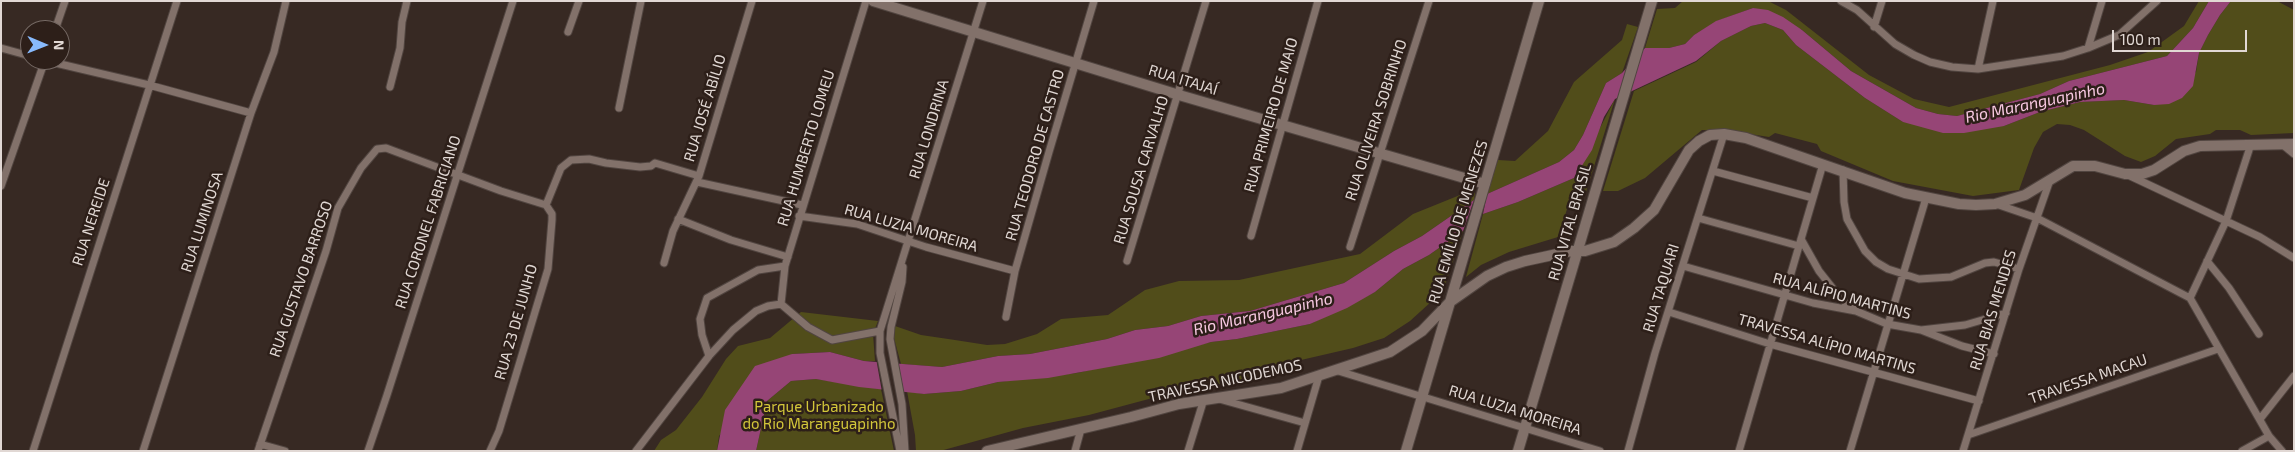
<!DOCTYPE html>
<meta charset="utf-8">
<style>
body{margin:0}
#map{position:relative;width:2295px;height:452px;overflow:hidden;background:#372923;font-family:"Exo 2",sans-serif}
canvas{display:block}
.frame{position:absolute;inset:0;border:2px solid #e1d8d4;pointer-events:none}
.north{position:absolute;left:20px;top:20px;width:50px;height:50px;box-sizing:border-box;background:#2d1f19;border:1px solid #756964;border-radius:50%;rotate:91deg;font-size:14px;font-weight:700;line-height:20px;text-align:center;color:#e1d8d4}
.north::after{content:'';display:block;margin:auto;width:18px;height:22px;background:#88bafc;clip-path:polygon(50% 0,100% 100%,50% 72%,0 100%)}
.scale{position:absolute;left:2112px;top:30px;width:135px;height:22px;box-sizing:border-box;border:2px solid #e1d8d4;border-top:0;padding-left:6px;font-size:15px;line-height:18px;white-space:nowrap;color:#e1d8d4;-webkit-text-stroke:4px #2d1f19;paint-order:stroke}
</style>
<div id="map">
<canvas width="2295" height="452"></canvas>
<div class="frame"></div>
<div class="north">N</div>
<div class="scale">100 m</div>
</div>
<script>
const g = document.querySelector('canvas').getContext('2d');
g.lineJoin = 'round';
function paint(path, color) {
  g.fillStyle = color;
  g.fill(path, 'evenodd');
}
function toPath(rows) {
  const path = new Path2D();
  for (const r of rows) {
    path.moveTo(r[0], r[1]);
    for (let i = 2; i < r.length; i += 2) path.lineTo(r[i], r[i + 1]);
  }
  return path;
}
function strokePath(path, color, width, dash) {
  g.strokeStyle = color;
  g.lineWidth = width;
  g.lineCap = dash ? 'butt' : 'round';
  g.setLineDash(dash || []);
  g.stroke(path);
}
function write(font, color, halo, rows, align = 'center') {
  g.font = font + ' "Exo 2",sans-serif';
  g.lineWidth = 5;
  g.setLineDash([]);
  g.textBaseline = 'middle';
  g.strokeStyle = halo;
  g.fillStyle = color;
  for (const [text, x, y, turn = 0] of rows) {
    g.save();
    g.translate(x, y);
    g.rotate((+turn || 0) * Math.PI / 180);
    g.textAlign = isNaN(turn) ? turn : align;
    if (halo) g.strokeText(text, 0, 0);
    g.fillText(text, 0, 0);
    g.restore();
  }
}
paint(toPath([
 [1683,1,1768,1,1786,10,1869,75,1914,99,1949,107,2110,65,2148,52,2184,26,2199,1,2209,1,2193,28,2167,56,2069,81,2040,94,1957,116,1938,114,1916,108,1851,71,1802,30,1753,8,1717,21,1694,35,1685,44,1669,48,1645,48,1657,9,1675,8],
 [2231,1,2277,1,2294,10,2294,133,2251,135,2240,130,2216,130,2210,134,2176,139,2155,156,2141,162,2125,156,2084,130,2070,125,2057,124,2043,132,2034,148,2019,190,1973,196,1893,181,1821,151,1817,144,1775,133,1769,137,1731,131,1702,130,1645,178,1618,191,1603,191,1634,91,1696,62,1721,41,1751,26,1765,23,1783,30,1796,45,1865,98,1903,122,2004,126,2040,112,2080,102,2124,100,2154,105,2196,72,2199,53,2208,35,2220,15],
 [1627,24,1638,27,1622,73,1606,83,1583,135,1574,150,1559,162,1487,194,1498,160,1515,161,1548,131,1574,82,1622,40],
 [1615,99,1586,192,1569,203,1558,237,1509,252,1481,265,1466,277,1483,214,1518,202,1574,178],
 [1475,193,1474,200,1422,236,1394,251,1344,283,1250,311,1201,316,1168,326,1135,330,1107,339,1030,354,998,356,942,367,901,364,894,338,895,326,921,335,955,340,987,345,1005,344,1037,334,1061,319,1108,315,1145,290,1179,281,1239,280,1360,254,1413,214,1460,195],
 [1463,231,1443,291,1410,321,1384,338,1353,348,1288,363,1256,379,1190,388,1089,415,1023,428,940,451,916,451,915,435,907,391,924,394,961,391,998,382,1077,373,1211,342,1237,339,1310,324,1375,292,1403,269,1429,255],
 [801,312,878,321,873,334,875,361,864,361,830,352,792,354,719,436,717,451,654,451,661,440,676,430,702,397,726,359,738,346,770,338],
 [816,379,881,389,894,451,756,451,767,401,791,381]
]), '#514d1a');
paint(toPath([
 [2209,1,2231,1,2220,15,2208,35,2199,53,2193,86,2182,98,2169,104,2154,105,2124,100,2080,102,2040,112,2004,126,1964,133,1943,133,1903,122,1865,98,1796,45,1783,30,1765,23,1751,26,1721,41,1696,61,1615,99,1604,117,1592,150,1574,178,1518,202,1483,214,1487,194,1559,162,1574,150,1583,135,1606,83,1622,73,1645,48,1669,48,1685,44,1694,35,1716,21,1753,8,1768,10,1783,17,1802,30,1851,71,1916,108,1938,114,1957,116,2040,94,2069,81,2167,56,2193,28],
 [1474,200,1463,231,1429,255,1403,269,1375,292,1347,308,1310,324,1237,339,1211,342,1159,358,1048,378,998,382,961,391,924,394,859,387,816,379,791,381,767,401,756,451,717,451,725,410,755,366,792,354,830,352,864,361,942,367,998,356,1030,354,1107,339,1135,330,1168,326,1201,316,1250,311,1344,283,1394,251,1422,236]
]), '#964576');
paint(toPath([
 [876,358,898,361,904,394,882,392]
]), '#372923');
const street = toPath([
 [1841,1,1857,10,1895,44,1914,55,1930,62,1952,67,1978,69,2063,56,2088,48,2119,35,2157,1],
 [1874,27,1882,1],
 [55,30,65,1],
 [568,32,579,1],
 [1,48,30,56],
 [2088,48,2102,1],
 [43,60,149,85,251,113],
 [1978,69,1993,1],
 [390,87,400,48,402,22,407,1],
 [619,108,641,1],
 [2283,145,2294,154],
 [1843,170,1844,202,1847,219,1865,251,1876,262,1888,269,1919,279,1951,277,1985,263,1994,262,2019,269],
 [1713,171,1813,198],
 [2128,175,2260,237,2294,258],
 [697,182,802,205],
 [1,186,45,60],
 [1996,204,2037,218,2190,298,2269,436,2282,451],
 [799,216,857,224,926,247,1015,271],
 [1698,218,1799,246],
 [678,219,731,240,788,257],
 [1251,236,1318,1],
 [1801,239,1819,271,1842,300,1856,311],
 [1350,247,1429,1],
 [1127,261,1206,1],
 [2207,261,2229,288,2259,334],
 [664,263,673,231,699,176,752,1],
 [1683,266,1813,303,1856,311,1887,324,1921,330,1962,346,1994,354],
 [903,267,902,282,891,327,890,339,902,404,905,451],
 [2190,298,2226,221,2251,144],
 [781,304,785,266,866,1],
 [1669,312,1770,344,1979,401],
 [1006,317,1015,271,1049,152,1094,1],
 [1921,330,1965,325,2006,313],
 [709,356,702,335,700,319,707,298,758,270,785,266],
 [1335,370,1600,451],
 [1219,399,1305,423],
 [2260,419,2294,376],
 [1968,435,2218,349],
 [260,444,285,451],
 [33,451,177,1],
 [143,451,251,113,274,52,286,1],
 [258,451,326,251,338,208,361,168,377,149,386,148,501,191,546,205],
 [368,451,387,395,513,1],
 [490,451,499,431,548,269,552,220,552,214,546,205,561,168,571,160,589,159,606,163,640,167,651,166,655,163,699,176],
 [636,451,709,356,733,330,756,311,768,306,781,304,808,327,832,340,880,331],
 [900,451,880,353,880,331,983,1],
 [1075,451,1081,429],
 [1188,451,1204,399],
 [1297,451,1319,376],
 [1628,451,1655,353,1724,134],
 [1739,451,1823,164],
 [1850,451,1926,198],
 [1963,451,2019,269,2050,180],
 [2242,451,2269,436]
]);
const secondary = toPath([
 [873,1,1179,95,1485,184],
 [987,451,1131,417,1179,404,1281,388,1390,352,1422,331,1450,302,1487,276,1506,267,1525,261,1571,251,1585,251,1614,242,1634,228,1654,210,1689,150,1699,141,1710,135,1724,134,1746,138,1905,193,1959,204,1976,205,1995,204,2025,195,2073,166,2095,166,2125,174,2142,174,2154,170,2184,151,2200,146,2294,144],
 [1406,451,1539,1],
 [1518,451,1652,1]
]);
strokePath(street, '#514540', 9);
strokePath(secondary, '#514540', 12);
strokePath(street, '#82716a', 7);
strokePath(secondary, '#82716a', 10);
write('15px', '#e1d8d4', '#2d1f19', [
 ["RUA ITAJAÍ",1183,80,17],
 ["RUA JOSÉ ABÍLIO",705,108,-73],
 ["RUA PRIMEIRO DE MAIO",1271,115,-74],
 ["RUA OLIVEIRA SOBRINHO",1376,120,-72],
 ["RUA LONDRINA",929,129,-73],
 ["RUA HUMBERTO LOMEU",806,148,-73],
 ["RUA TEODORO DE CASTRO",1035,155,-74],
 ["RUA SOUSA CARVALHO",1141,170,-73],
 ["RUA NEREIDE",91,222,-72],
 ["RUA LUMINOSA",202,222,-72],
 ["RUA CORONEL FABRICIANO",428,222,-72],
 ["RUA EMÍLIO DE MENEZES",1458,222,-73],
 ["RUA VITAL BRASIL",1570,222,-74],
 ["RUA LUZIA MOREIRA",911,228,16],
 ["RUA GUSTAVO BARROSO",301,279,-71],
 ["RUA TAQUARI",1661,288,-73],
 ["RUA ALÍPIO MARTINS",1842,296,15],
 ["RUA BIAS MENDES",1993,310,-73],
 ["RUA 23 DE JUNHO",516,322,-74],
 ["TRAVESSA ALÍPIO MARTINS",1827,344,16],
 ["TRAVESSA MACAU",2088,379,-19],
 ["TRAVESSA NICODEMOS",1225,381,-12],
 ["RUA LUZIA MOREIRA",1515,410,17]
]);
write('15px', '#d3c73a', '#2d1f19', [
 ["Parque Urbanizado",819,407],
 ["do Rio Maranguapinho",819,424]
]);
write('italic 16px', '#f7c8e1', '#2d1f19', [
 ["Rio Maranguapinho",2035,103,-12],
 ["Rio Maranguapinho",1263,314,-13]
]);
</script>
